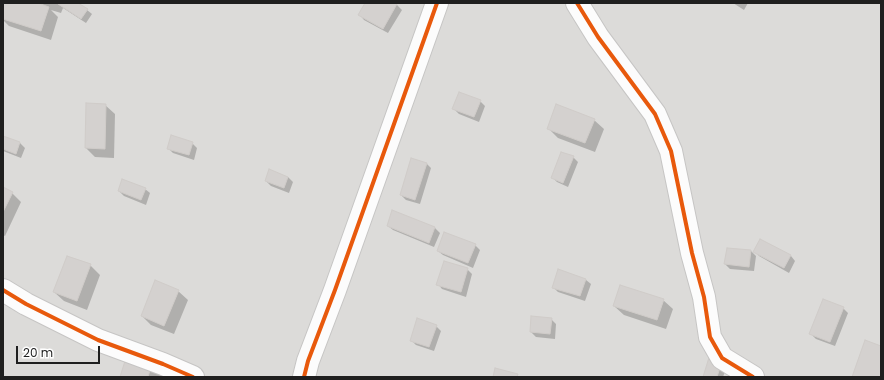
<!DOCTYPE html>
<style>
body{margin:0}
#map{position:relative;width:884px;height:380px;overflow:hidden;background:#edebe8;font-family:Poppins,sans-serif}
canvas{display:block}
.frame{position:absolute;inset:0;border:4px solid #1f1f1f;pointer-events:none}
.scale{position:absolute;left:16px;top:346px;width:84px;height:18px;box-sizing:border-box;border:2px solid #1f1f1f;border-top:0;padding-left:5px;font-size:12px;line-height:14px;white-space:nowrap;color:#1f1f1f;-webkit-text-stroke:3px #fff;paint-order:stroke}
</style>
<div id="map">
<canvas width="884" height="380"></canvas>
<div class="frame"></div>
<div class="scale">20 m</div>
</div>
<script>
const g = document.querySelector('canvas').getContext('2d');
g.lineJoin = 'round';
function paint(path, color) {
  g.fillStyle = color;
  g.fill(path, 'evenodd');
}
function toPath(rows) {
  const path = new Path2D();
  for (const r of rows) {
    path.moveTo(r[0], r[1]);
    for (let i = 2; i < r.length; i += 2) path.lineTo(r[i], r[i + 1]);
  }
  return path;
}
function strokePath(path, color, width, dash) {
  g.strokeStyle = color;
  g.lineWidth = width;
  g.lineCap = dash ? 'butt' : 'round';
  g.setLineDash(dash || []);
  g.stroke(path);
}
paint(toPath([
 [3,3,881,3,881,377,3,377]
]), '#dcdbd9');
paint(toPath([
 [4,3,77,3,87,10,92,14,86,23,63,8,61,13,51,10,58,17,51,40,9,26,3,20],
 [366,3,393,3,397,5,402,10,388,33,364,20,360,15],
 [733,3,748,3,744,10],
 [480,101,485,106,479,122,459,114,454,109],
 [105,105,115,114,114,158,95,157,86,148],
 [594,120,604,129,595,152,558,138,548,128],
 [3,137,20,143,25,148,21,158,3,151],
 [192,143,197,148,194,160,173,153,168,148],
 [573,157,578,162,568,187,557,182,552,177],
 [426,163,431,168,420,204,406,200,401,195],
 [288,177,293,182,289,193,271,186,266,181],
 [3,188,12,193,21,202,5,236,3,235],
 [145,189,150,193,146,205,124,196,119,191],
 [393,212,435,228,440,233,434,247,393,230,388,226],
 [475,245,480,250,473,268,443,255,438,251],
 [751,251,756,256,754,271,730,269,725,264],
 [755,251,791,256,795,261,789,273,759,256],
 [90,265,100,275,87,310,64,301,54,292],
 [467,269,472,274,466,297,442,289,438,284],
 [586,280,591,284,585,301,558,292,553,287],
 [178,291,188,300,174,334,151,325,142,316],
 [663,300,673,309,666,329,624,315,614,306],
 [843,308,848,313,835,346,816,339,811,334],
 [551,319,556,324,555,339,536,337,531,332],
 [436,326,441,331,434,351,416,345,411,340],
 [729,360,723,377,704,377],
 [164,363,160,377,121,377]
]), '#0003');
const building = toPath([
 [3,3,38,3,49,7,41,31,3,19,3,3],
 [59,3,78,3,88,9,81,19,58,4,59,3],
 [365,3,395,3,397,4,383,29,358,15,365,3],
 [459,92,481,100,474,117,452,109,459,92],
 [86,103,106,104,105,149,85,148,86,103],
 [556,104,595,119,585,143,547,129,556,104],
 [171,135,193,142,189,155,167,149,171,135],
 [3,136,20,142,16,154,3,149,3,136],
 [561,152,574,156,563,183,551,178,561,152],
 [411,158,427,163,415,200,400,195,411,158],
 [269,169,288,177,284,188,265,181,269,169],
 [122,179,146,188,141,200,118,191,122,179],
 [3,187,13,192,3,212,3,187],
 [392,210,435,227,429,243,387,226,392,210],
 [444,232,476,244,468,263,437,251,444,232],
 [760,239,791,255,784,268,753,252,760,239],
 [727,248,751,250,749,267,724,264,727,248],
 [67,256,91,264,77,301,53,292,67,256],
 [444,261,468,268,461,292,436,285,444,261],
 [558,269,586,279,580,296,552,288,558,269],
 [155,280,179,290,164,326,141,316,155,280],
 [620,285,664,299,657,320,613,306,620,285],
 [823,299,844,307,830,342,809,334,823,299],
 [531,316,552,318,550,334,530,332,531,316],
 [417,318,437,325,429,347,410,341,417,318],
 [865,340,881,346,881,377,852,377,865,340],
 [130,345,155,353,148,377,120,377,130,345],
 [711,351,724,355,717,377,703,377,711,351],
 [495,368,518,374,517,377,493,377,495,368]
]);
paint(building, '#d4d1cf');
strokePath(building, '#d0ccc9', 1);
const street = toPath([
 [577,3,598,37,655,114,671,151,692,253,704,297,710,337,722,358,753,377],
 [3,290,26,304,98,340,163,364,193,377],
 [304,377,308,361,335,290,437,3]
]);
strokePath(street, '#c6c5c4', 24);
strokePath(street, '#fcfcfc', 22);
strokePath(toPath([
 [577,3,598,37,655,114,671,151,692,253,704,297,710,337,722,358,753,377],
 [3,290,26,304,98,340,163,364,193,377],
 [304,377,308,361,335,290,437,3]
]), '#e8590c', 4);
</script>
